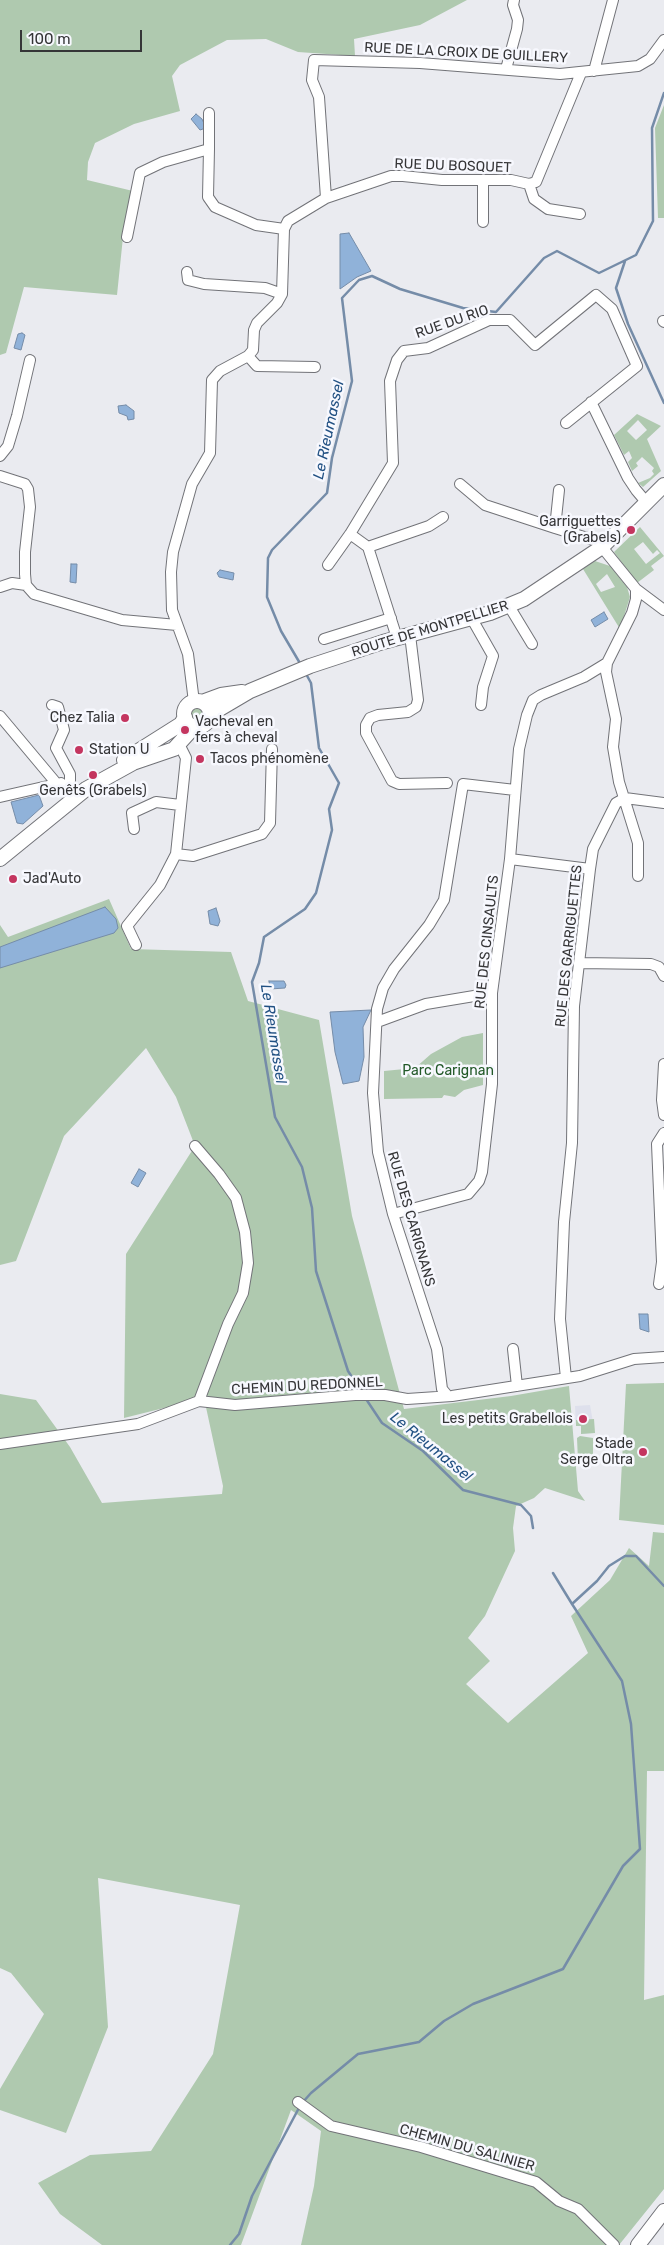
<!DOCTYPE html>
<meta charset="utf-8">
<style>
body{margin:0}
#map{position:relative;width:664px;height:2245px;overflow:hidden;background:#eaebf0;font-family:Rubik,sans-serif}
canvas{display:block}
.scale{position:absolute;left:20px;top:30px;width:122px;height:22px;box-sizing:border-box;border:2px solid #353537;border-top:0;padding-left:6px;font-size:15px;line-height:18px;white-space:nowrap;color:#353537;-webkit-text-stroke:4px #f7f8fe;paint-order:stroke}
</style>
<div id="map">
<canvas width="664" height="2245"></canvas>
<div class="scale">100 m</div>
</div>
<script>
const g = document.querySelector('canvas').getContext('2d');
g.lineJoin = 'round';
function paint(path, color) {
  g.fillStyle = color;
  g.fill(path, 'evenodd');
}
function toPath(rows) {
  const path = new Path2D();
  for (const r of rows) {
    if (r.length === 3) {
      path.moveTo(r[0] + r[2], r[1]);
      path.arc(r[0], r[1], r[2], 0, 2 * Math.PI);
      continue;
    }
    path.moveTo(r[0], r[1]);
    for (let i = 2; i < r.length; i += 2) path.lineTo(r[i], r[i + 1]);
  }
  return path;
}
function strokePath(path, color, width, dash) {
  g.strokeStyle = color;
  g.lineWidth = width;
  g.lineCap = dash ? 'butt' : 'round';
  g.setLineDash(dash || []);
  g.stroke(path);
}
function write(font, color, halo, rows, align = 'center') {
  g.font = font + ' Rubik,sans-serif';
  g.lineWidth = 5;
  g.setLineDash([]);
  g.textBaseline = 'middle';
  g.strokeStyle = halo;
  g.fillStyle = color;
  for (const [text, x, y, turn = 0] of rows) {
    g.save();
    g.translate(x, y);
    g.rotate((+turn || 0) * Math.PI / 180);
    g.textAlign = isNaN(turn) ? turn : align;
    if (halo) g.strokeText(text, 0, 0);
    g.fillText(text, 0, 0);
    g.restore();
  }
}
paint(toPath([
 [590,1405,595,1433,581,1434,581,1426,576,1426,575,1406]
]), '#dee0ec');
paint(toPath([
 [0,0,467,0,420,25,354,39,355,56,298,52,266,39,227,40,180,65,172,76,180,111,134,124,95,143,88,162,87,180,133,191,123,237,117,295,24,287,6,353,0,355],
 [664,105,664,218,658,218,655,128],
 [637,414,661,426,647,439,661,471,643,487,638,483,650,478,654,474,652,471,654,468,642,457,636,463,638,466,632,471,628,462,632,458,629,451,624,455,614,435],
 [638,420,647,430,636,440,627,431],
 [640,527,664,556,651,566,654,570,637,583,614,552],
 [643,542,653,554,657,550,660,553,646,564,634,549],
 [595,561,610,566,627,587,630,597,620,629,583,569],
 [607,574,615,587,601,592,596,584],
 [198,714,7],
 [109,899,131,949,231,952,248,1001,319,1020,352,1216,404,1409,511,1396,569,1386,578,1491,585,1501,545,1488,534,1498,516,1506,513,1528,515,1551,485,1616,468,1638,490,1661,466,1684,508,1723,588,1653,571,1616,610,1580,629,1548,649,1566,653,1532,664,1533,664,1771,647,1771,644,2000,664,1995,664,2189,619,2245,301,2245,314,2186,321,2131,291,2110,241,2245,102,2245,60,2214,38,2183,90,2155,151,2151,213,2054,240,1905,98,1878,108,2027,66,2133,0,2110,0,2089,44,2014,11,1973,0,1968,0,1394,36,1400,70,1447,102,1503,222,1494,223,1486,204,1398,124,1418,126,1254,195,1146,176,1097,146,1048,64,1136,16,1261,0,1265,0,925,8,937],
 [483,1033,483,1085,464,1090,455,1097,444,1095,442,1098,384,1099,384,1071,415,1068,431,1054,462,1037],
 [664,1383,664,1525,619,1520,626,1384],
 [594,1419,595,1433,581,1434,581,1426,576,1426,576,1420],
 [580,1436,593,1438,593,1461,591,1463,578,1461,577,1438]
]), '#afc9af');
const water = toPath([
 [196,114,202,119,206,128,200,130,191,119,196,114],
 [349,233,371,271,357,277,340,289,340,234,349,233],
 [22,333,25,335,21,350,14,348,18,334,22,333],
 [126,405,134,411,134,419,128,420,127,416,119,413,118,406,126,405],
 [71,564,77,564,76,583,70,582,71,564],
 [220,570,234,573,233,580,219,577,217,573,220,570],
 [604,612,608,619,595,627,591,620,604,612],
 [39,795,43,806,23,824,17,823,11,802,39,795],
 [105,907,116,919,118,928,114,933,0,968,0,947,105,907],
 [216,908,220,921,218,926,210,924,208,911,216,908],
 [269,981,284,981,286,985,285,988,270,989,269,981],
 [371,1010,363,1027,364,1057,359,1081,343,1084,335,1052,330,1012,371,1010],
 [139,1169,146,1173,138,1187,131,1183,139,1169],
 [639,1314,648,1314,649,1332,640,1329,639,1314]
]);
paint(water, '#90b2d9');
strokePath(water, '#758ca8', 1);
strokePath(toPath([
 [625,261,616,288,628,324,664,403],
 [301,665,281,631,267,597,268,558,272,550,327,493,332,458,352,381,342,298,359,280,372,276,400,289,463,308,496,312,544,258,557,251,599,273,636,255,653,221,652,128,664,93],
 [305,672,311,683,319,748,339,783,329,809,332,830,316,893,305,909,264,937,259,963,252,982,275,1117,302,1167,312,1208,316,1271,348,1371,362,1392],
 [366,1399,382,1423,423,1451,463,1490,521,1505,531,1516,533,1528],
 [553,1573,572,1604,597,1581,609,1566,625,1556,636,1556,664,1586],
 [303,2102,311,2093,358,2054,419,2042,444,2021,473,2004,563,1969,623,1866,640,1849,631,1724,622,1681,572,1604],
 [230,2245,239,2234,252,2196,300,2106]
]), '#758ca8', 2.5);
const street = toPath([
 [506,69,517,29,518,20,513,5,514,0],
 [594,71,613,0],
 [209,113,209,149],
 [483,180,483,222],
 [529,184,534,199,548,209,580,214],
 [326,198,319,97,312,80,314,60,420,63,560,74,638,66,650,59,664,40],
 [127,237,140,173,163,162,209,149,208,197,215,207,256,225,284,229],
 [187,272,188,280,204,284,265,288,282,294],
 [663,321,664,322],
 [248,356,257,366,315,367],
 [591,402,628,478,636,490,647,503],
 [0,456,8,446,17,416,30,360],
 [0,476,25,484,28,489,30,507,25,552,25,574,26,585,34,594,122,620,177,625],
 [460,484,485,505,555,528],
 [559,490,555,528,597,541,636,589,636,599,632,613,607,663,606,672,616,719,613,747,619,782,638,843,638,876],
 [350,534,368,547,397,638],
 [368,547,429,526,443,517],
 [328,565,350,534,393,463,390,381,397,360,404,351,428,348,489,320,510,320,535,345,596,295,612,309,637,366,566,423],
 [0,587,12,583,26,585],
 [636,589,664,610],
 [509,606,532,644],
 [472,619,493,656,483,687,481,705],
 [410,635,418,700,416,707,408,712,378,715,370,718,366,725,366,733,392,781,399,784,447,783],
 [324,639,391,618],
 [194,702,188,654,172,610,171,572,173,552,192,484,210,453,212,380,220,371,248,356,253,350,254,330,257,323,277,303,282,294,284,229,288,221,326,198,391,176,403,176,442,180,511,180,529,184,536,182,581,73],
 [52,705,58,707,64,730,56,748,70,774,70,781],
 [0,716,57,784],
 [0,797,61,783],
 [134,829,132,813,156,802,180,805],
 [176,854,193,856,262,834,270,823,272,749],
 [510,859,590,869],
 [136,945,127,926,160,885,176,854,186,758,180,746],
 [579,963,651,964,659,967,664,976],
 [377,1022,426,1004,492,993],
 [664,1064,662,1100,664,1115],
 [195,1146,219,1174,236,1198,245,1232,248,1263,243,1293,228,1324,199,1401],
 [393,1214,468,1194,479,1181,482,1172,492,1084,492,993,510,859,519,749,527,715,533,700,541,695,584,677,607,663],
 [659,1284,662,1262,657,1144,664,1133],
 [513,1349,517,1386],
 [566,1378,560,1319,564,1222,572,1143,574,1006,590,869,593,849,616,803,625,798,664,803],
 [447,1395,442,1389,437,1349,393,1214,378,1152,373,1093,377,1009,383,988,394,969,429,925,444,900,463,784,515,790],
 [0,1444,138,1424,199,1401,235,1405,355,1395,385,1395,407,1399,452,1396,580,1376,634,1359,664,1357],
 [298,2102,331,2126,421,2147,536,2182,559,2201,578,2209,614,2245]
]);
const secondary = toPath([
 [197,714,13],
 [202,702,221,695,242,692],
 [211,714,250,691,310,666,383,642,490,613,524,599,602,547,664,485],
 [124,760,181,724,185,717],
 [0,859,86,789,133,763,174,749,194,727],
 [638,2245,664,2211]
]);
strokePath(street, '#727378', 12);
strokePath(secondary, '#727378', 16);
strokePath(street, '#fff', 10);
strokePath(secondary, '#fff', 14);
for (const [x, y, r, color] of [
 [631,530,5,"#c4355f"],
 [125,718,5,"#c4355f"],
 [185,730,5,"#c4355f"],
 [79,750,5,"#c4355f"],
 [200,759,5,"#c4355f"],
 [93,775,5,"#c4355f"],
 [13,879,5,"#c4355f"],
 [583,1419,5,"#c4355f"],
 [643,1452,5,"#c4355f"]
]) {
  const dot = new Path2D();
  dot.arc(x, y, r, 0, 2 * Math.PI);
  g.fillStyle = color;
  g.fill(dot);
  strokePath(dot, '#f7f8fe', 2);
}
write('14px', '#353537', '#f7f8fe', [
 ["RUE DE LA CROIX DE GUILLERY",466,53,3],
 ["RUE DU BOSQUET",453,166,2],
 ["RUE DU RIO",452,322,-19],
 ["ROUTE DE MONTPELLIER",430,629,-17],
 ["RUE DES CINSAULTS",487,942,-84],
 ["RUE DES GARRIGUETTES",569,946,-84],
 ["RUE DES CARIGNANS",411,1219,74],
 ["CHEMIN DU REDONNEL",307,1386,-3],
 ["CHEMIN DU SALINIER",467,2148,16]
]);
write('14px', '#353537', '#f7f8fe', [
 ["Garriguettes",621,522],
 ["(Grabels)",621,538],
 ["Chez Talia",115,718],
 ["Vacheval en",195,722,"left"],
 ["fers à cheval",195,738,"left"],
 ["Station U",89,750,"left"],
 ["Tacos phénomène",210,759,"left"],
 ["Genêts (Grabels)",93,791,"center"],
 ["Jad'Auto",23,879,"left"],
 ["Les petits Grabellois",573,1419],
 ["Stade",633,1444],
 ["Serge Oltra",633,1460]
], 'right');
write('14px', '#225928', '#f7f8fe', [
 ["Parc Carignan",448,1071]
]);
write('italic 15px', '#225183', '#f7f8fe', [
 ["Le Rieumassel",329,430,-78],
 ["Le Rieumassel",273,1034,81],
 ["Le Rieumassel",431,1447,39]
]);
</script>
